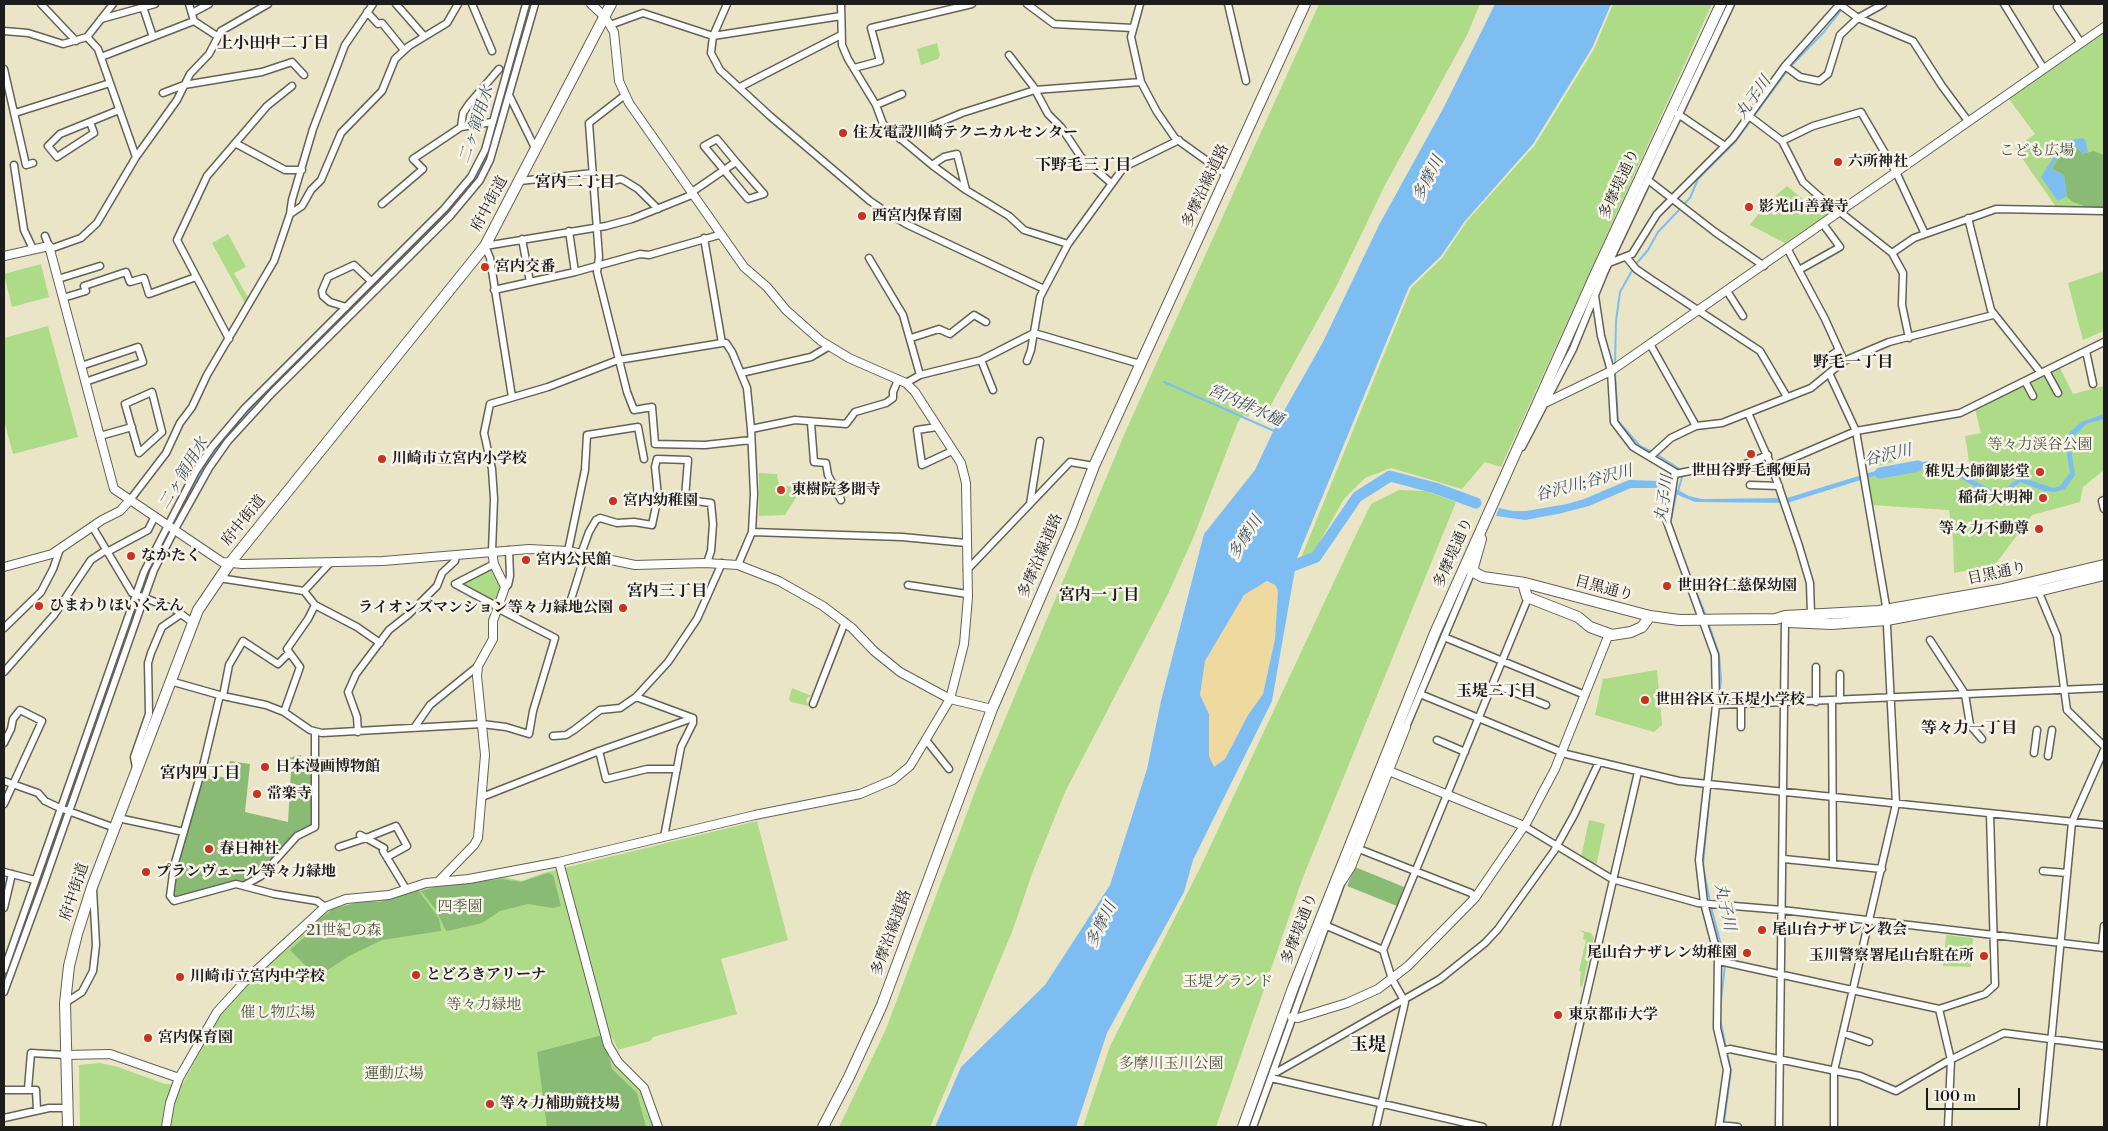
<!DOCTYPE html>
<meta charset="utf-8">
<style>
body{margin:0}
#map{position:relative;width:2108px;height:1131px;overflow:hidden;background:#eae5c7;font-family:"Libre Bodoni",serif}
canvas{display:block}
.frame{position:absolute;inset:0;border:5px solid #1c1c1c;pointer-events:none}
.scale{position:absolute;left:1926px;top:1088px;width:94px;height:22px;box-sizing:border-box;border:2px solid #1c1c1c;border-top:0;padding-left:6px;font-size:15px;line-height:18px;white-space:nowrap;color:#1c1c1c;-webkit-text-stroke:4px #f7f3e8;paint-order:stroke}
</style>
<div id="map">
<canvas width="2108" height="1131"></canvas>
<div class="frame"></div>
<div class="scale">100 m</div>
</div>
<script>
const g = document.querySelector('canvas').getContext('2d');
g.lineJoin = 'round';
function paint(path, color) {
  g.fillStyle = color;
  g.fill(path, 'evenodd');
}
function toPath(rows) {
  const path = new Path2D();
  for (const r of rows) {
    path.moveTo(r[0], r[1]);
    for (let i = 2; i < r.length; i += 2) path.lineTo(r[i], r[i + 1]);
  }
  return path;
}
function strokePath(path, color, width, dash) {
  g.strokeStyle = color;
  g.lineWidth = width;
  g.lineCap = dash ? 'butt' : 'round';
  g.setLineDash(dash || []);
  g.stroke(path);
}
function write(font, color, halo, rows, align = 'center') {
  g.font = font + ' "Libre Bodoni","Noto Serif JP",serif';
  g.lineWidth = 5;
  g.setLineDash([]);
  g.textBaseline = 'middle';
  g.strokeStyle = halo;
  g.fillStyle = color;
  for (const [text, x, y, turn = 0] of rows) {
    g.save();
    g.translate(x, y);
    g.rotate((+turn || 0) * Math.PI / 180);
    g.textAlign = isNaN(turn) ? turn : align;
    if (halo) g.strokeText(text, 0, 0);
    g.fillText(text, 0, 0);
    g.restore();
  }
}
paint(toPath([
 [1319,4,1480,4,1467,35,1384,187,1337,285,1267,412,1254,405,1248,417,1243,415,1238,422,1194,536,1167,596,1065,792,1033,871,1012,932,930,1127,839,1127,886,1029,979,781,1127,428],
 [1613,4,1712,4,1501,467,1485,462,1462,489,1391,468,1365,478,1344,499,1314,552,1303,559,1301,558,1411,288,1442,258,1467,221,1535,145,1594,49],
 [2104,32,2104,207,2056,207,2015,148,2035,134,2009,99],
 [937,43,940,55,938,59,921,65,917,49],
 [1787,186,1804,200,1811,194,1831,212,1785,243,1750,225,1766,204],
 [228,234,246,267,234,273,249,299,246,305,212,243],
 [41,264,49,297,12,307,4,274],
 [2104,271,2104,331,2083,340,2068,283],
 [48,326,78,437,13,454,4,420,4,338],
 [2060,368,2073,394,2104,386,2104,470,2083,487,2080,502,2032,515,1995,565,1954,573,1953,538,1949,510,1871,505,1866,474,1886,468,1931,462,1940,463,1963,476,1970,467,1965,436,1981,433,1975,409],
 [1895,446,1897,461,1878,466,1875,448],
 [759,473,777,474,779,485,802,488,785,515,759,516],
 [1399,490,1426,491,1456,502,1303,877,1216,1127,1083,1127,1110,1046,1201,866,1353,541,1371,504],
 [494,564,505,587,498,607,455,584],
 [1657,670,1662,725,1654,732,1595,715,1603,679],
 [792,688,812,696,808,697,806,700,809,706,791,702,789,699],
 [1589,820,1605,824,1596,866,1581,857],
 [757,821,788,940,721,959,737,1014,653,1037,650,1041,618,1050,612,1037,602,1039,607,1054,616,1065,641,1090,653,1127,80,1127,79,1065,100,1063,118,1067,165,1084,182,1085,220,1015,236,995,312,926,317,919,334,908,361,901,379,901,436,885,458,885,503,877,522,881,543,873],
 [1579,930,1591,933,1594,938,1582,987,1580,986,1580,980,1581,972,1579,971,1586,940,1583,939,1584,933],
 [1946,935,1973,938,1971,967,1943,966]
]), '#addb88');
paint(toPath([
 [2063,148,2074,159,2071,152,2078,148,2082,154,2094,151,2104,155,2104,207,2087,207,2073,202,2067,197,2064,175,2052,169],
 [301,755,301,762,313,761,313,826,260,874,244,883,238,881,175,898,173,895,176,868,204,774,227,778,230,761,250,764,245,812,288,822,291,772,295,768,288,763,288,758],
 [1355,867,1404,887,1397,906,1347,886],
 [548,873,553,875,561,906,553,908,528,904,500,911,482,923,452,930,446,931,436,910,421,891,435,887,502,879,521,882],
 [418,890,439,918,441,931,382,940,349,956,317,977,290,950,317,926,316,922,333,909,360,902,379,902],
 [603,1035,612,1069,637,1093,646,1127,547,1127,537,1052]
]), '#8abb74');
paint(toPath([
 [1267,581,1275,585,1278,591,1275,639,1263,694,1248,715,1225,759,1214,768,1209,756,1209,714,1200,696,1205,661,1244,595]
]), '#eeda9e');
paint(toPath([
 [1495,4,1611,4,1592,48,1533,144,1465,221,1441,256,1409,287,1297,558,1272,701,1193,860,1184,892,1107,1033,1076,1127,935,1127,961,1067,1045,985,1110,885,1147,769,1161,701,1204,534,1255,470,1276,425,1323,342,1379,225,1444,107],
 [1267,581,1275,585,1278,591,1275,639,1263,694,1248,715,1225,759,1214,767,1209,756,1209,714,1200,695,1205,661,1244,595],
 [2083,138,2085,140,2088,152,2082,154,2078,147,2071,152,2074,159,2063,148,2051,169,2064,175,2067,196,2058,201,2041,177,2064,141],
 [2104,414,2104,419,2086,424,2072,438,2070,442,2075,475,2065,489,2055,492,2044,491,2020,482,2003,495,1995,496,1981,490,1944,469,1931,465,1896,469,1787,503,1695,502,1661,488,1631,488,1589,506,1558,514,1525,520,1496,516,1499,508,1513,511,1526,511,1567,504,1584,499,1629,480,1661,481,1689,496,1702,499,1787,498,1865,474,1897,465,1929,461,1947,466,1994,491,2005,489,2016,480,2023,478,2054,488,2060,486,2070,473,2065,442,2067,435,2081,422]
]), '#7ebdf2');
strokePath(toPath([
 [1790,67,1823,33,1842,9],
 [1684,204,1690,198,1698,179,1735,142,1787,71],
 [1636,264,1648,250,1658,232,1681,208],
 [1615,365,1616,321,1620,292,1633,269],
 [1615,372,1618,421,1640,446,1652,452],
 [1164,382,1274,431],
 [1656,454,1681,470],
 [1678,491,1683,474],
 [1670,525,1676,495],
 [1686,567,1706,616],
 [1708,622,1719,654,1721,679,1719,701],
 [1710,902,1703,866,1712,770],
 [1711,907,1725,960],
 [1720,1010,1725,965],
 [1720,1019,1731,1071,1724,1123]
]), '#7ebdf2', 2);
strokePath(toPath([
 [520,36,530,4],
 [1880,473,1918,466],
 [1282,570,1316,557,1357,497,1390,476,1435,488,1476,503],
 [4,982,149,574,208,461,245,414,449,210,477,177,488,152,515,53]
]), '#7ebdf2', 11);
const minor = toPath([
 [41,4,76,41],
 [189,4,194,21,217,36],
 [396,4,424,36],
 [472,4,492,51],
 [727,4,713,36,711,53,720,70,770,116,870,201,888,213,906,224,1044,289],
 [841,4,842,45,848,59,876,105,883,124,932,165,966,190,1009,216,1024,230,1068,244],
 [1027,4,1054,24,1133,28],
 [1140,4,1131,37,1141,82,1157,112,1175,138,1228,176],
 [1228,4,1246,81],
 [1839,4,1858,18,1913,41,1942,86,1968,121],
 [2004,4,2044,69],
 [143,7,153,37],
 [2057,7,2081,43],
 [367,12,378,24,382,23,404,50],
 [192,13,209,4],
 [101,19,155,4],
 [610,25,643,13,713,36,841,16],
 [4,31,28,33,63,44,87,37,113,4],
 [87,37,98,49,136,157],
 [1009,55,1033,86,1048,114,1061,127,1081,157,1111,183],
 [101,57,194,21],
 [1785,66,1800,77,1819,81,1828,74,1840,35,1858,18,1883,4],
 [854,68,880,61,871,28,972,4],
 [4,69,26,165,33,163],
 [740,87,841,35],
 [163,93,184,85,262,72,292,62,304,75],
 [509,95,536,150],
 [625,95,589,123,599,257,597,272,627,392,634,410,652,407,655,444,705,445,751,440],
 [876,105,902,94],
 [15,113,110,83],
 [1678,114,1725,146],
 [1749,116,1782,141,1803,182,1838,213],
 [90,122,94,133,57,157,48,146,60,134,119,110],
 [461,127,492,122],
 [900,139,962,113,1035,90,1141,82],
 [1782,141,1813,126,1861,112,1896,172,1925,234],
 [235,143,285,170,302,170],
 [14,165,24,230,33,249],
 [932,165,944,157,957,154,966,190],
 [1648,180,1715,232,1764,266],
 [520,181,593,173],
 [593,185,621,179,625,181,638,189,658,209],
 [692,192,724,170,736,162,717,139,704,146,724,170,748,199,764,194,736,162],
 [382,204,423,169,413,159,461,127,463,113,469,104,499,69],
 [1840,212,1892,253,1903,273,1902,305,1909,338],
 [290,214,292,200,313,129,345,45,373,4],
 [569,231,575,272],
 [45,236,49,246],
 [704,238,722,343],
 [522,239,530,282],
 [1787,248,1825,319,1844,361],
 [50,249,81,238,97,223,136,157,177,100,190,74,209,54,221,31,268,4],
 [1892,253,1914,238,1996,209,2104,211],
 [869,258,903,315,920,375],
 [1627,258,1636,269,1649,278,1760,351,1787,397],
 [1609,263,1632,254,1657,214,1733,138,1785,66,1840,4],
 [1799,270,1840,247,1823,224],
 [58,279,100,266],
 [494,290,575,272,640,254,649,255,719,235],
 [1727,291,1743,316],
 [1595,296,1601,336,1611,371,1614,422,1633,447,1675,472,1667,522,1715,655,1716,705,1699,860,1704,903,1718,956,1717,1028,1727,1070,1719,1127],
 [63,298,86,291,84,286,126,272,130,282,144,278,149,294,196,277],
 [346,307,330,302,323,296,322,291,328,277,354,265,371,281],
 [911,338,939,329,950,334,974,315,986,322],
 [229,339,177,240,207,176,267,106,292,86],
 [1650,344,1696,426],
 [2086,351,2093,384],
 [981,360,993,390],
 [1027,361,1031,350,1040,297,1068,244,1124,167,1179,140],
 [1817,365,1839,350],
 [81,366,138,347,143,362,85,382],
 [2046,371,2058,393],
 [741,373,811,357,828,347],
 [1829,373,1856,431,1886,606,1896,804,1834,1071,1834,1127],
 [2041,373,2104,342],
 [2025,381,2033,396],
 [906,383,920,375,981,360,1034,333,1140,364],
 [152,392,162,432,139,453,125,404,152,392],
 [512,397,490,258,485,246,606,226,632,219,694,194],
 [1748,413,1772,467,1799,546,1810,583,1811,615],
 [811,423,814,462,826,463,828,475,841,500],
 [937,427,917,430,922,465,952,451],
 [751,429,795,420,846,424,855,412,886,403,893,398,893,392,898,380],
 [100,436,132,427],
 [1522,447,1573,349,1604,273,1731,4],
 [1650,457,1671,438,1696,426,1722,423,1811,388,1844,361,1889,342,1993,315],
 [1772,467,1856,431,1960,413,2041,373,1991,310,1968,218],
 [1735,468,1768,455],
 [1675,474,1700,469],
 [1750,485,1779,486],
 [685,498,688,460,657,459,655,467,658,496,711,503,713,524,711,551,707,563],
 [130,500,166,453,180,423,192,407,207,375,274,261,290,214,302,206,311,190,321,180,341,133,382,91,395,59,409,46,447,23,458,4],
 [2104,500,2102,501,2104,509],
 [1030,504,1040,441],
 [92,526,132,593,176,610,193,623],
 [752,532,902,537,966,543],
 [492,551,494,499,492,469,484,433,490,404,548,387,618,360,722,343,726,343,732,352,747,388,751,429,754,494,752,532,738,565],
 [568,551,585,470,587,435,638,427,644,459],
 [107,552,148,530,155,516],
 [581,554,589,532,596,520,600,518,617,523,634,522,652,525,658,496],
 [494,564,455,584,498,607],
 [967,570,1070,462,1094,466],
 [219,578,304,591,315,605,357,627,380,643],
 [908,585,967,594],
 [505,587,508,585,510,576,509,550],
 [2037,588,2057,636,2067,710,2104,746],
 [304,591,330,563],
 [568,609,585,555],
 [4,628,41,592,53,569,60,549],
 [1444,637,1585,695],
 [1930,640,1965,694,1970,725,1982,739],
 [1816,667,1816,702],
 [4,672,54,615,91,560,106,550],
 [1840,674,1840,700],
 [170,681,223,696,266,705,284,712,310,730,322,733,482,724,506,727,529,734,533,711,555,638,497,608],
 [1493,684,1546,705],
 [1420,694,1566,754,1679,781,2104,825],
 [220,695,204,762,174,866,170,896,174,901,236,884,274,894,317,901,325,907],
 [223,696,229,665,243,641,278,664,289,653],
 [636,697,693,718,693,723,681,747,664,837],
 [1832,701,1833,864],
 [813,704,845,622],
 [1716,705,2104,688],
 [284,712,300,667,287,649,308,619,315,605],
 [1406,727,1472,571],
 [1741,727,1741,705],
 [414,728,430,705,478,666],
 [358,732,357,717,348,692,356,674,389,630,408,615,437,586,442,573,455,561,456,555],
 [553,736,566,735,574,730,600,710,620,708,636,697,668,662,697,619,722,563],
 [926,740,949,769],
 [1437,740,1465,752],
 [4,743,11,729,13,719,20,710,42,721,4,804],
 [599,751,606,779,647,769,677,769],
 [2034,753,2037,730],
 [2048,756,2052,730],
 [136,768,134,757,149,714,148,663,151,653,162,627,181,614],
 [4,781,38,793,45,801,60,808,115,828],
 [482,797,599,751,693,718],
 [118,818,184,832],
 [1524,826,1612,879,1698,903,1782,910,2104,948],
 [339,847,366,838,360,835],
 [1359,849,1471,893,1475,898],
 [387,857,407,846,396,826,366,838,384,848,383,851,406,889],
 [1784,859,1882,869],
 [2043,871,2067,873],
 [4,872,35,880],
 [245,885,261,876,297,836,315,827,315,732],
 [4,908,12,874],
 [1327,926,1383,950],
 [2102,947,2104,926],
 [1719,961,1939,1009,1985,994,1995,985,1990,814],
 [4,970,144,572,196,471,212,447,245,408,444,209,471,177,485,150,526,4],
 [4,992,44,883,144,598,154,570,175,529,209,468,228,441,272,393,450,216,480,180,490,160,535,4],
 [65,1003,82,992,93,971,96,945,93,889],
 [1939,1009,1951,1060,1948,1127],
 [1843,1033,1869,1042],
 [1723,1051,1730,1049,1860,1076,1896,1091,1946,1062,2004,1033,2104,1046],
 [1273,1071,1277,1072,1440,979,1485,943,1498,929,1554,851,1574,815,1599,762],
 [1271,1078,1483,1127],
 [28,1089,31,1053,66,1055],
 [4,1090,36,1090,37,1110],
 [4,1118,49,1108,67,1108],
 [1719,1125,1738,1127],
 [1253,1127,1342,881],
 [1376,1127,1405,1002,1392,979,1383,950,1528,598],
 [1556,1127,1638,772],
 [1779,1127,1785,621],
 [2043,1127,2072,822,2104,750]
]);
const tertiary = toPath([
 [4,256,49,246,114,489,222,562,242,564,383,561,529,549,568,551,635,565,705,563,738,565,779,581,823,606,852,628,874,651,900,672,950,699,992,709],
 [1547,402,1611,371,2104,27],
 [4,567,52,554,102,520,120,511,130,500],
 [1389,771,1524,826],
 [559,862,608,1045,618,1062,644,1088,658,1127],
 [1336,879,1342,881,1351,867,1406,727],
 [439,881,474,845,478,838,485,755,477,676,478,666,493,639,493,621,505,587,494,564,492,551],
 [1292,1017,1298,1018,1347,1003,1378,989,1408,966,1475,898,1527,822,1555,769,1609,634],
 [66,1055,110,1054,179,1078],
 [166,1127,170,1103,179,1078,217,1012,248,978,325,907,346,899,389,895,426,883,469,879,559,862,755,815,860,794,893,780,910,766,950,699,964,644,968,597,966,483,961,463,915,392,906,383,849,358,821,341,786,310,767,287,744,267,629,103,619,81,614,32,605,17,591,4]
]);
const primary = toPath([
 [1481,539,1472,571,1483,577,1525,583,1650,616,1679,620,1776,619,1785,616,1879,611,1999,590,2104,565],
 [1523,583,1527,597,1578,617,1590,627,1612,635,1631,632,1642,627,1650,616],
 [1789,622,1831,624,1887,620,2038,591,2104,575],
 [823,1127,849,1077,882,1005,992,709,1071,526,1094,466,1305,4],
 [1243,1127,1293,988,1435,633,1596,273,1721,4]
]);
const trunk = toPath([
 [68,1127,65,1003,69,966,77,934,92,887,198,610,230,563,485,246,611,4]
]);
strokePath(minor, '#646258', 9);
strokePath(tertiary, '#646258', 10);
strokePath(primary, '#646258', 12);
strokePath(trunk, '#646258', 12);
strokePath(minor, '#fff', 6);
strokePath(tertiary, '#fff', 8);
strokePath(primary, '#fff', 10);
strokePath(trunk, '#fff', 10);
for (const [x, y, r, color] of [
 [843,133,5,"#c8321e"],
 [1838,162,5,"#c8321e"],
 [1749,207,5,"#c8321e"],
 [862,216,5,"#c8321e"],
 [485,267,5,"#c8321e"],
 [1751,454,5,"#c8321e"],
 [382,459,5,"#c8321e"],
 [2040,472,5,"#c8321e"],
 [781,490,5,"#c8321e"],
 [2043,498,5,"#c8321e"],
 [613,501,5,"#c8321e"],
 [2039,529,5,"#c8321e"],
 [131,556,5,"#c8321e"],
 [526,560,5,"#c8321e"],
 [1667,586,5,"#c8321e"],
 [39,606,5,"#c8321e"],
 [623,608,5,"#c8321e"],
 [1645,700,5,"#c8321e"],
 [265,767,5,"#c8321e"],
 [257,794,5,"#c8321e"],
 [209,849,5,"#c8321e"],
 [146,872,5,"#c8321e"],
 [1762,930,5,"#c8321e"],
 [1747,953,5,"#c8321e"],
 [1984,956,5,"#c8321e"],
 [416,975,5,"#c8321e"],
 [180,977,5,"#c8321e"],
 [1558,1015,5,"#c8321e"],
 [148,1038,5,"#c8321e"],
 [490,1104,5,"#c8321e"]
]) {
  const dot = new Path2D();
  dot.arc(x, y, r, 0, 2 * Math.PI);
  g.fillStyle = color;
  g.fill(dot);
  strokePath(dot, '#f7f3e8', 2);
}
write('bold 15px', '#1c1c1c', '#f7f3e8', [
 ["住友電設川崎テクニカルセンター",853,133],
 ["六所神社",1848,162],
 ["影光山善養寺",1759,207],
 ["西宮内保育園",872,216],
 ["宮内交番",495,267],
 ["川崎市立宮内小学校",392,459],
 ["世田谷野毛郵便局",1751,471,"center"],
 ["稚児大師御影堂",2030,472,"right"],
 ["東樹院多聞寺",791,490],
 ["稲荷大明神",2033,498,"right"],
 ["宮内幼稚園",623,501],
 ["等々力不動尊",2029,529,"right"],
 ["なかたく",141,556],
 ["宮内公民館",536,560],
 ["世田谷仁慈保幼園",1677,586],
 ["ひまわりほいくえん",49,606],
 ["ライオンズマンション等々力緑地公園",613,608,"right"],
 ["世田谷区立玉堤小学校",1655,700],
 ["日本漫画博物館",275,767],
 ["常楽寺",267,794],
 ["春日神社",219,849],
 ["プランヴェール等々力緑地",156,872],
 ["尾山台ナザレン教会",1772,930],
 ["尾山台ナザレン幼稚園",1737,953,"right"],
 ["玉川警察署尾山台駐在所",1974,956,"right"],
 ["とどろきアリーナ",426,975],
 ["川崎市立宮内中学校",190,977],
 ["東京都市大学",1568,1015],
 ["宮内保育園",158,1038],
 ["等々力補助競技場",500,1104]
], 'left');
write('15px', '#48553c', '#f7f3e8', [
 ["こども広場",2037,151],
 ["等々力渓谷公園",2040,445],
 ["四季園",460,907],
 ["21世紀の森",344,931],
 ["玉堤グランド",1228,982],
 ["等々力緑地",484,1005],
 ["催し物広場",278,1013],
 ["多摩川玉川公園",1171,1064],
 ["運動広場",394,1074]
]);
write('15px', '#1c1c1c', '#f7f3e8', [
 ["多摩堤通り",1620,184,-65],
 ["多摩沿線道路",1206,186,-65],
 ["府中街道",490,204,-62],
 ["府中街道",244,521,-51],
 ["多摩堤通り",1454,553,-66],
 ["多摩沿線道路",1041,556,-67],
 ["目黒通り",1997,574,-12],
 ["目黒通り",1604,589,15],
 ["府中街道",75,892,-71],
 ["多摩堤通り",1300,929,-69],
 ["多摩沿線道路",892,933,-70]
]);
write('bold 16px', '#1c1c1c', '#f7f3e8', [
 ["上小田中二丁目",273,44],
 ["下野毛三丁目",1083,166],
 ["宮内二丁目",575,183],
 ["野毛一丁目",1853,363],
 ["宮内三丁目",667,592],
 ["宮内一丁目",1099,596],
 ["玉堤二丁目",1496,692],
 ["等々力一丁目",1969,729],
 ["宮内四丁目",200,774]
]);
write('italic 16px', '#3e5467', '#f7f3e8', [
 ["丸子川",1754,98,-54],
 ["二ヶ領用水",477,125,-72],
 ["多摩川",1429,179,-63],
 ["宮内排水樋",1245,406,24],
 ["谷沢川",1888,456,-13],
 ["二ヶ領用水",184,474,-59],
 ["谷沢川;谷沢川",1584,484,-15],
 ["丸子川",1665,499,-82],
 ["多摩川",1246,538,-57],
 ["丸子川",1724,907,78],
 ["多摩川",1102,925,-64]
]);
write('bold 18px', '#1c1c1c', '#f7f3e8', [
 ["玉堤",1368,1046]
]);
</script>
